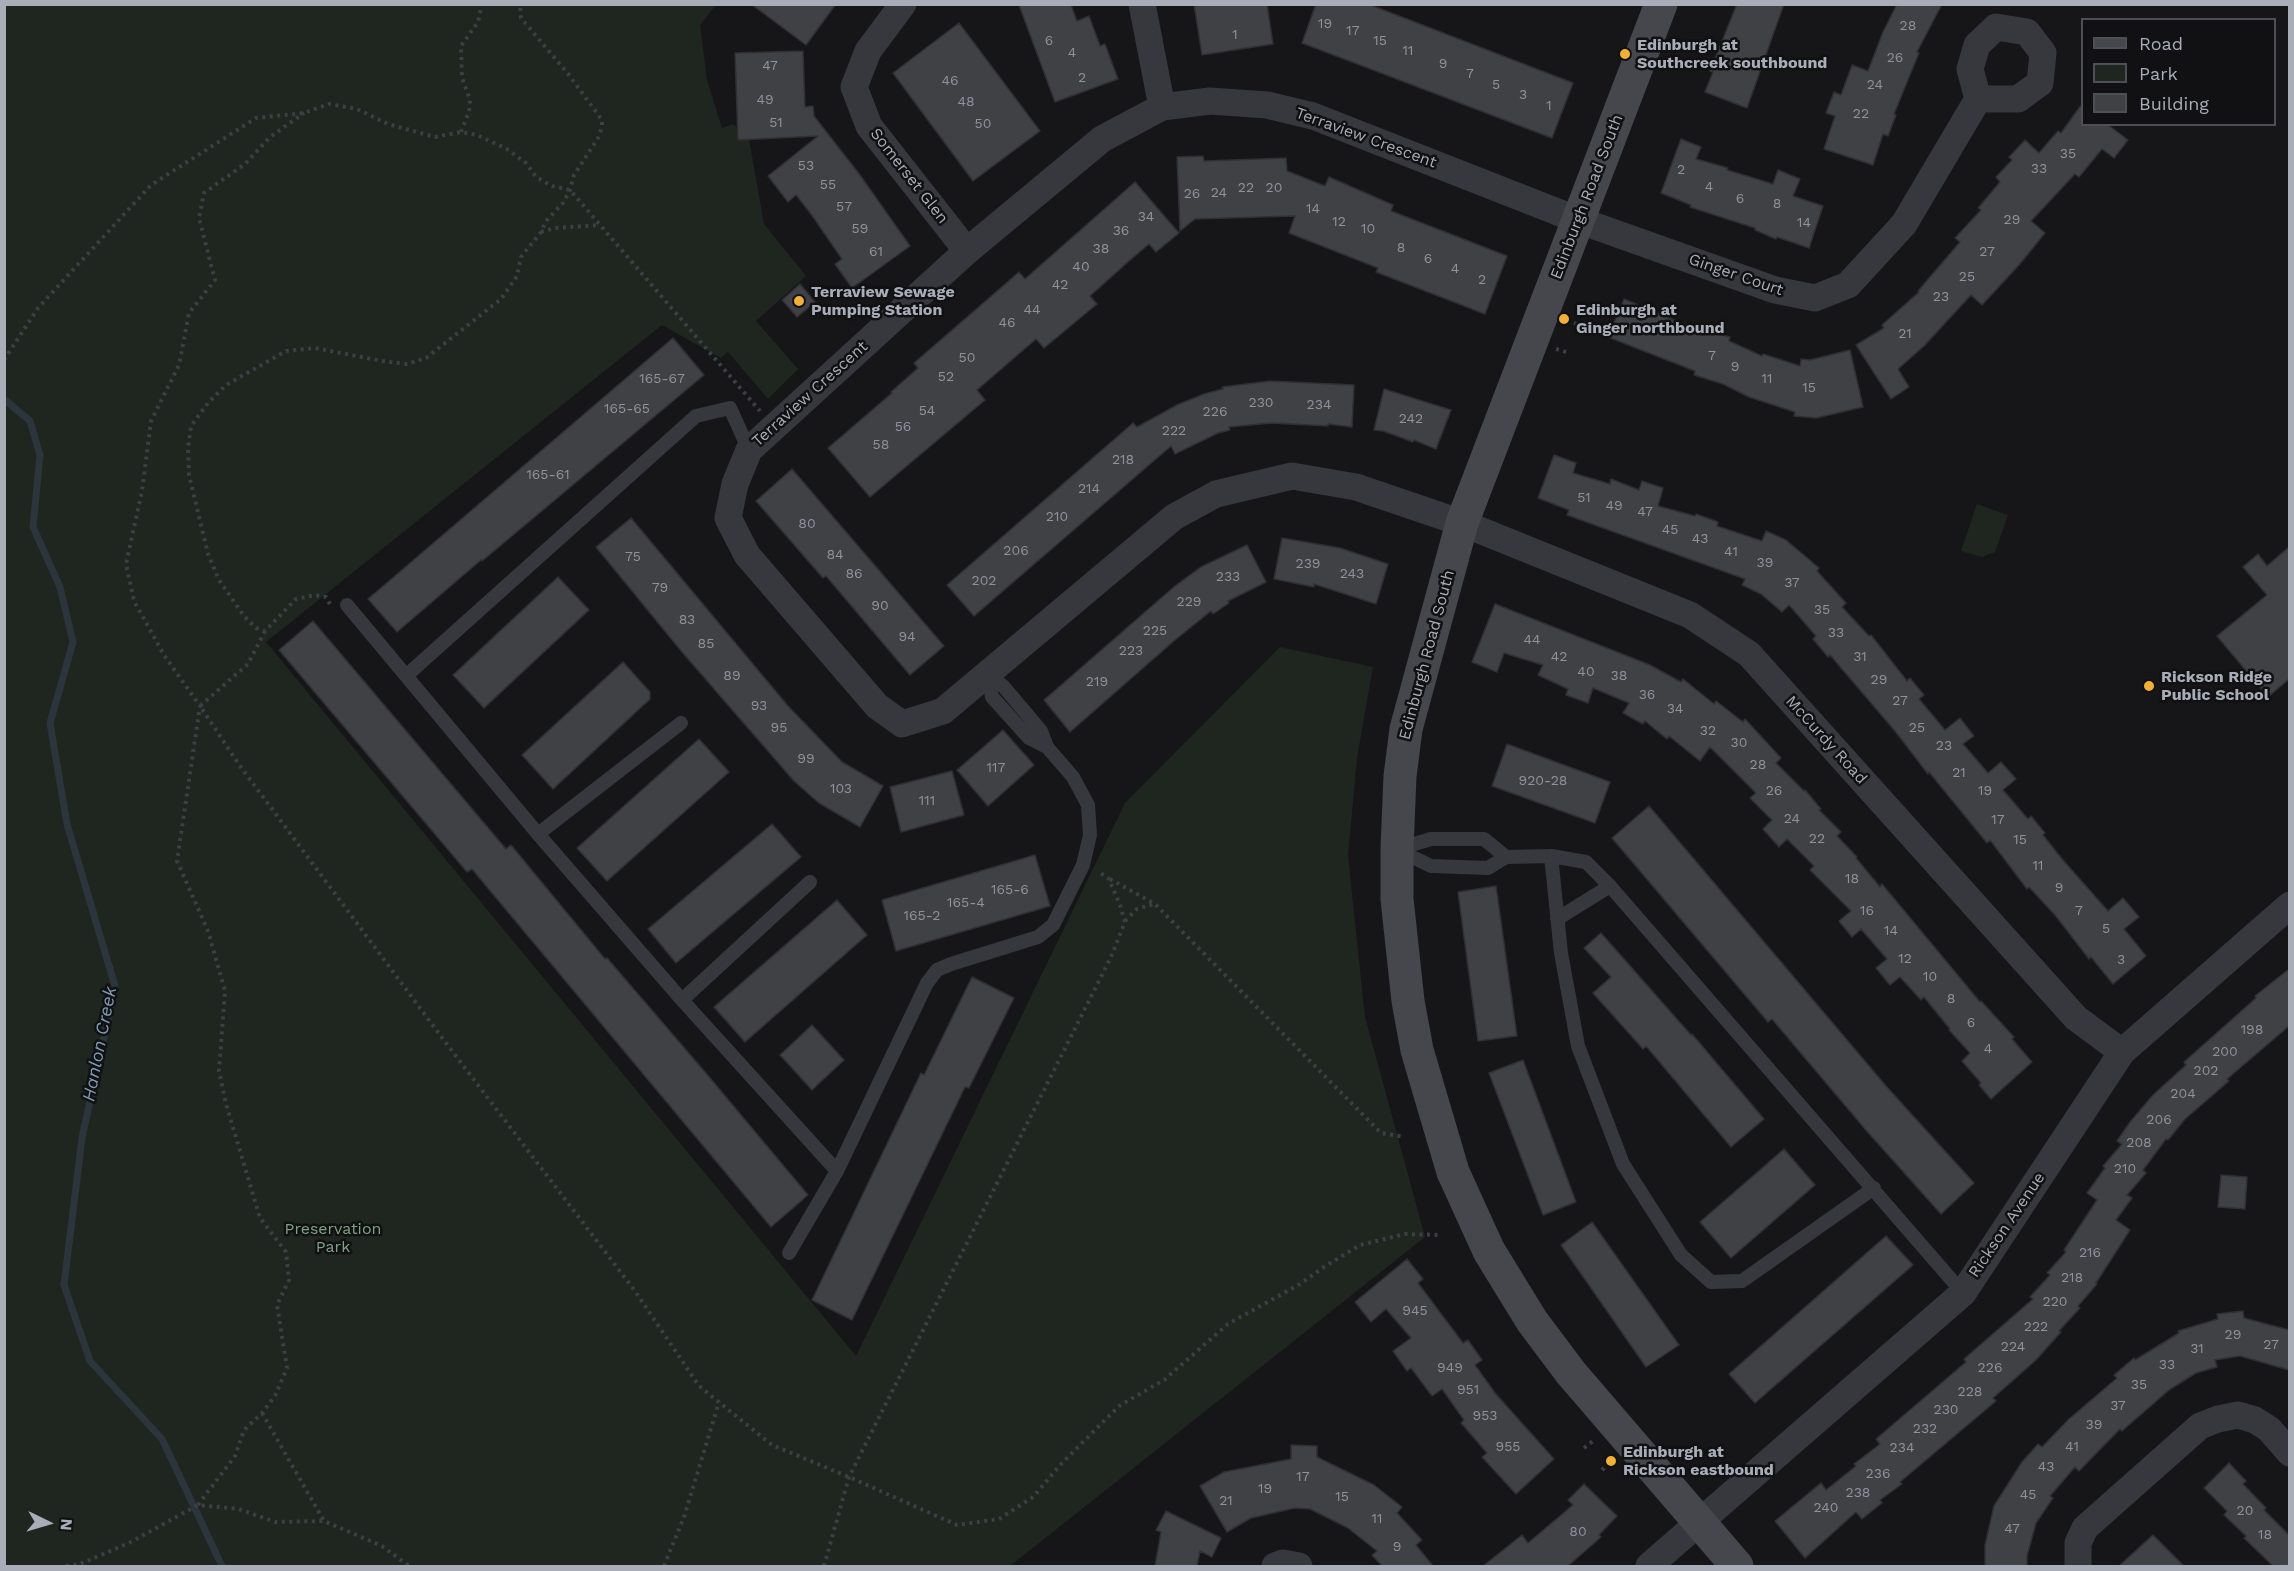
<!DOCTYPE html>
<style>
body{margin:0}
#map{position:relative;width:2294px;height:1571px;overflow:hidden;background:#161618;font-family:"Work Sans",sans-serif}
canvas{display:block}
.frame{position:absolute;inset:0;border:6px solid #a8adb8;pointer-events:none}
.legend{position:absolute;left:2081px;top:18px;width:195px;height:108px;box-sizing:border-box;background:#111113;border:2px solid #4d4f55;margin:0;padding:8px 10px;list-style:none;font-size:18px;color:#a8adb8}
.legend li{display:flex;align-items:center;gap:12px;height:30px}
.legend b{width:30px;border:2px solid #4d4f55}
.north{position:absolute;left:18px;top:1493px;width:60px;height:60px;-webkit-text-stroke:4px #111113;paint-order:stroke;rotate:95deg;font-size:16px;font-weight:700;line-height:24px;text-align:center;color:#a8adb8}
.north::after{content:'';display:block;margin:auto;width:21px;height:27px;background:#a8adb8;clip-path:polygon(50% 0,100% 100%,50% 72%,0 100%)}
</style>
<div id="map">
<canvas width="2294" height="1571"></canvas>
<div class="frame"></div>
<ul class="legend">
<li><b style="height:8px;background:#45474d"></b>Road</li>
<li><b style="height:16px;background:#1e261f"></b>Park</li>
<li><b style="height:16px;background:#404145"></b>Building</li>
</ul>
<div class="north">N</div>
</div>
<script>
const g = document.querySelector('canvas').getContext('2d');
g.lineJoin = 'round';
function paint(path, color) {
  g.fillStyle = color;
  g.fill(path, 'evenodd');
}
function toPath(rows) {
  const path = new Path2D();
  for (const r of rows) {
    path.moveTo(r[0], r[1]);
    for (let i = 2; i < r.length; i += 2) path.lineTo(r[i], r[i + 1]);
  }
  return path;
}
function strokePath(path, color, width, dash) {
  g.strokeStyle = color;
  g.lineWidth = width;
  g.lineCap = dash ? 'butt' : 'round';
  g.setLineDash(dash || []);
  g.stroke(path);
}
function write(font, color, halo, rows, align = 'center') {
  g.font = font + ' "Work Sans",sans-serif';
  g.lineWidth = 5;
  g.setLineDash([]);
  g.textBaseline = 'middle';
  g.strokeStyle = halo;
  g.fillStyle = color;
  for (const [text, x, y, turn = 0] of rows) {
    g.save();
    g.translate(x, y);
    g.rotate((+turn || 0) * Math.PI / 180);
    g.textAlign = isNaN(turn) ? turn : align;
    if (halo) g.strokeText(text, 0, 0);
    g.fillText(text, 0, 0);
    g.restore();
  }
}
paint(toPath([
 [5,5,716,5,700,25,707,80,722,128,733,124,749,139,764,224,806,276,756,321,798,369,768,399,728,352,721,358,662,325,266,642,856,1356,1125,803,1280,647,1373,667,1357,758,1348,856,1365,1017,1425,1237,1010,1566,5,1566],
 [1977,504,2008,515,1995,552,1982,557,1961,551]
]), '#1e261f');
strokePath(toPath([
 [4,399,30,421,40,455,33,527,60,587,73,642,50,723,67,824,115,986,82,1138,64,1285,90,1361,162,1439,222,1566]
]), '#2c353c', 7);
const building = toPath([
 [751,4,836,4,806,45,751,4],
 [1194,4,1267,4,1273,44,1202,55,1194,4],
 [1316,4,1368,4,1573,83,1552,138,1302,43,1316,4],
 [1737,4,1784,4,1747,108,1705,92,1713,72,1710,71,1737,4],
 [1897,4,1942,4,1917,52,1919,53,1894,114,1896,115,1888,136,1883,134,1873,165,1824,149,1835,116,1826,113,1834,92,1841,95,1852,65,1868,71,1883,32,1897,4],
 [1019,5,1071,5,1077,21,1089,16,1100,46,1105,44,1118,79,1055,102,1019,5],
 [959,23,1040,131,973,181,893,73,959,23],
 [803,51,805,107,813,106,814,116,860,175,910,246,852,288,835,264,842,259,811,214,796,195,788,202,768,176,818,136,738,140,735,53,803,51],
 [2082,104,2082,124,2107,124,2128,140,2114,158,2102,149,2079,177,2075,174,2031,221,2045,233,2019,265,1982,305,1971,295,1924,346,1898,369,1909,387,1891,399,1856,345,1884,328,1882,325,1919,292,1918,291,1960,242,1955,238,1981,210,1978,208,2000,182,1996,177,2012,160,2009,157,2025,140,2039,153,2058,131,2061,133,2082,104],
 [1681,139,1701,147,1696,159,1728,168,1727,170,1773,184,1778,170,1800,179,1793,196,1823,206,1809,248,1777,237,1776,239,1755,230,1755,228,1690,207,1691,205,1661,193,1681,139],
 [1203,156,1204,161,1286,158,1287,171,1325,186,1329,177,1393,205,1391,211,1507,256,1485,314,1376,272,1378,268,1289,233,1295,216,1195,219,1180,231,1177,157,1203,156],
 [1135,182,1179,233,1156,252,1149,244,1129,261,1090,296,1097,304,1044,348,1036,339,977,390,985,400,870,497,828,448,892,393,891,392,918,368,914,363,996,292,1019,272,1025,279,1135,182],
 [800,284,815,302,797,317,782,300,800,284],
 [1624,299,1681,323,1730,337,1729,341,1762,356,1763,354,1800,366,1801,359,1810,360,1850,350,1863,407,1816,418,1794,416,1795,412,1749,397,1723,384,1694,375,1695,371,1608,337,1624,299],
 [673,338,704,375,500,546,482,561,481,560,397,632,368,599,673,338],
 [1270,381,1354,385,1352,427,1328,424,1328,426,1271,423,1229,427,1230,430,1218,433,1175,454,1171,446,974,616,947,585,1133,423,1137,427,1177,405,1204,394,1223,389,1222,387,1270,381],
 [1384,389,1451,410,1436,449,1414,440,1413,442,1383,431,1374,430,1384,389],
 [1554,455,1576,463,1573,473,1610,484,1611,479,1639,490,1642,481,1663,488,1658,506,1695,516,1696,514,1718,522,1717,526,1762,541,1766,531,1786,540,1819,568,1817,571,1846,603,1842,607,1869,636,1871,635,1907,681,1910,678,1924,695,1919,699,1945,730,1960,718,1974,736,1963,744,1988,773,2001,762,2016,779,2003,790,2028,819,2031,816,2045,833,2043,835,2062,859,2108,911,2123,898,2139,917,2124,929,2146,956,2113,984,2091,957,2089,959,2055,915,2029,887,2027,889,1990,840,1987,843,1929,772,1928,774,1895,731,1830,655,1828,657,1813,639,1816,636,1789,605,1782,612,1761,594,1742,585,1745,579,1567,515,1569,510,1538,498,1554,455],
 [792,469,944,646,910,675,826,576,823,578,756,501,792,469],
 [631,518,788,706,842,762,883,786,860,827,819,803,794,781,682,652,596,547,631,518],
 [1282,538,1340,548,1388,564,1376,604,1314,584,1314,587,1274,579,1282,538],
 [1247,545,1266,582,1228,601,1229,603,1213,614,1211,611,1175,640,1070,732,1044,700,1175,586,1201,567,1247,545],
 [2289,547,2289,679,2268,697,2217,636,2267,595,2243,567,2258,554,2267,566,2289,547],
 [558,577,589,610,484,708,453,675,558,577],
 [1495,604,1650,665,1681,682,1683,679,1714,704,1716,701,1743,722,1745,719,1781,758,1776,763,1804,791,1805,790,1821,809,1819,810,1841,832,1837,836,1857,857,1856,858,1880,887,1882,884,1980,1002,1981,1001,2014,1037,2012,1039,2032,1062,1991,1099,1979,1085,1981,1083,1962,1061,1970,1053,1949,1030,1950,1029,1924,997,1921,1000,1900,977,1890,985,1876,968,1887,959,1861,929,1852,937,1839,921,1851,911,1810,870,1814,866,1787,839,1779,847,1763,829,1772,820,1750,798,1756,793,1710,747,1700,761,1669,736,1667,739,1645,721,1643,724,1623,713,1629,703,1593,688,1588,703,1566,695,1568,689,1538,675,1543,665,1504,653,1497,672,1472,662,1495,604],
 [313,621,506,849,511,845,605,959,607,958,705,1072,808,1195,771,1227,472,869,467,872,279,650,313,621],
 [623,662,650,692,650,699,553,789,522,755,623,662],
 [1003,730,1034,765,988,806,957,770,1003,730],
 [699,739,729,772,607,881,577,848,699,739],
 [1507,744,1610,782,1595,823,1492,786,1507,744],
 [952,771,964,815,901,832,890,787,952,771],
 [1649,806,1886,1086,1974,1183,1941,1214,1865,1129,1772,1019,1768,1022,1612,838,1649,806],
 [772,824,801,857,676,963,648,929,772,824],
 [1035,855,1050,906,896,951,882,900,1035,855],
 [1496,886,1517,1036,1478,1041,1458,892,1496,886],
 [837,900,867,935,745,1042,714,1007,837,900],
 [1601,933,1691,1035,1692,1034,1764,1119,1731,1147,1646,1046,1643,1049,1593,993,1611,977,1584,948,1601,933],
 [2289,969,2289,1026,2227,1079,2229,1081,2185,1119,2168,1140,2166,1139,2143,1170,2146,1173,2127,1195,2132,1198,2116,1220,2130,1230,2096,1283,2097,1284,2078,1306,2080,1308,2059,1331,2061,1332,2036,1360,1993,1398,1996,1401,1900,1482,1902,1484,1880,1500,1882,1503,1862,1519,1856,1512,1805,1558,1775,1521,1821,1483,1826,1490,1856,1466,1854,1464,1880,1444,1876,1439,1966,1362,1964,1359,2033,1299,2030,1297,2050,1275,2047,1273,2066,1252,2064,1250,2097,1200,2087,1193,2105,1168,2103,1166,2122,1144,2117,1141,2130,1122,2153,1095,2186,1065,2184,1062,2256,998,2255,996,2289,969],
 [972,977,1014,998,969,1088,965,1087,852,1320,812,1300,921,1073,924,1075,972,977],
 [812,1025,844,1060,812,1090,780,1055,812,1025],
 [1523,1060,1576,1202,1543,1215,1489,1073,1523,1060],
 [1784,1149,1815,1185,1731,1258,1700,1222,1784,1149],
 [2221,1175,2247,1177,2245,1209,2218,1207,2221,1175],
 [1592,1222,1679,1345,1646,1367,1561,1245,1592,1222],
 [1886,1236,1913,1265,1755,1403,1729,1374,1886,1236],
 [1407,1259,1423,1279,1418,1283,1463,1343,1468,1340,1482,1360,1475,1365,1495,1393,1554,1459,1516,1494,1482,1457,1487,1453,1461,1423,1464,1420,1442,1389,1432,1396,1411,1368,1407,1371,1393,1351,1411,1338,1386,1309,1371,1322,1355,1302,1407,1259],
 [2243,1311,2244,1318,2289,1330,2289,1370,2240,1356,2215,1360,2217,1367,2196,1373,2169,1390,2122,1431,2120,1429,2079,1471,2075,1467,2050,1496,2053,1498,2036,1523,2027,1556,2027,1566,1985,1566,1985,1545,1994,1506,2022,1462,2038,1444,2042,1447,2069,1419,2117,1378,2114,1375,2134,1358,2135,1360,2179,1333,2178,1331,2218,1319,2217,1314,2243,1311],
 [1291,1445,1317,1446,1317,1457,1374,1485,1402,1507,1397,1513,1422,1540,1416,1545,1433,1566,1382,1566,1372,1555,1377,1551,1348,1528,1310,1509,1295,1508,1251,1518,1227,1532,1200,1486,1224,1472,1291,1459,1291,1445],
 [2229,1463,2246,1481,2243,1484,2266,1508,2264,1510,2289,1535,2289,1566,2273,1566,2244,1538,2246,1536,2224,1515,2227,1511,2204,1488,2229,1463],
 [1584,1484,1617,1516,1599,1535,1601,1537,1568,1566,1483,1566,1522,1535,1528,1543,1573,1505,1568,1500,1584,1484],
 [1166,1511,1221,1538,1212,1557,1200,1551,1197,1566,1155,1566,1161,1532,1156,1530,1166,1511],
 [2153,1535,2184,1566,2119,1566,2153,1535]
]);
paint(building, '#404145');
strokePath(building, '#303034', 1.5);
strokePath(toPath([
 [461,132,469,112,470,100,462,78,461,46,478,22,482,4],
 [541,232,555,228,599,225],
 [1567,320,1581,326],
 [1556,349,1570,353],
 [4,360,38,308,151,185,256,118,304,113,329,104,357,109,388,124,435,137,461,132,477,135,507,149,526,163,536,177,552,186,570,190,760,411],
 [330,604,326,597,315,595,296,599,265,631,256,628,244,616,219,580,208,554,189,475,188,448,191,426,208,403,226,385,286,351,315,348,382,361,407,364,426,358,501,299,517,276,521,257,541,232,546,221,563,203,570,190,574,175,598,138,602,127,602,120,569,75,521,18,520,4],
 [265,631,248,664,200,706,240,766,452,1051,635,1291,699,1386,772,1445,849,1477,957,1525,999,1519,1033,1497,1062,1463,1119,1406,1164,1380,1228,1324,1300,1284,1324,1267,1360,1245,1405,1234,1441,1235],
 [1110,879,1155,904,1381,1133,1405,1137],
 [1125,921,1137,909,1154,904],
 [262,1413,324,1521],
 [1584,1448,1594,1440],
 [1602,1470,1611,1461],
 [198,1505,235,1456,244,1430,262,1413,275,1396,287,1368,277,1305,289,1280,286,1252,260,1218,226,1104,219,1071,225,991,208,931,177,861,200,706,164,655,134,601,126,564,142,491,151,421,179,365,189,313,215,280,199,218,204,193,245,164,270,137,304,113],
 [66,1566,80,1564,129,1543,198,1505,239,1509,275,1522,324,1521,382,1546,409,1566],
 [664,1566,684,1517,719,1402],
 [824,1566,849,1477,1111,957,1125,922,1120,905,1109,879,1098,871]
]), '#3d3f44', 4, [3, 4.5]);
strokePath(toPath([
 [347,605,538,834,682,1000,837,1171],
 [987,672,1004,687,1041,731,1047,747],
 [407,675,696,416,730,408,749,450],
 [538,834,681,723],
 [1397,849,1431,839,1484,839,1506,857],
 [1398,850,1431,866,1488,868,1506,857,1551,856,1586,862,1610,886,1963,1293],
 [1551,856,1561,953,1578,1046,1623,1164,1681,1255,1711,1282,1742,1281,1874,1188],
 [1557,919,1610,886],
 [682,1000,810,882],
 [789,1253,837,1171,927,983,937,970,951,964,1038,937,1053,925,1083,865,1090,835,1088,805,1073,777,1047,747,1029,738,992,697,987,672]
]), '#37383d', 14);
strokePath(toPath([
 [903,4,868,51,854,87,869,126,967,251],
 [1142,4,1162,107],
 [1978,99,1970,69,1977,45,1996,27,2027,32,2043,53,2040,83,2018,99,1978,99,1904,224,1848,285,1815,298,1775,290,1578,220,1313,116,1267,105,1210,101,1162,107,1102,139,967,251,749,450,735,484,728,518,747,555,877,706,902,724,943,711,1174,517,1216,494,1292,476,1356,487,1462,523,1690,615,1749,654,2076,1018,2122,1052],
 [1275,1566,1283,1563,1299,1566],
 [1649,1566,1963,1293,2122,1052,2290,905],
 [2078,1566,2078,1543,2085,1528,2200,1426,2218,1419,2238,1415,2255,1420,2269,1429,2290,1453]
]), '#37383d', 27);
strokePath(toPath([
 [1661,4,1462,523,1406,729,1400,776,1397,849,1397,899,1408,1001,1417,1050,1453,1172,1489,1251,1532,1321,1571,1373,1737,1566]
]), '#45474d', 33);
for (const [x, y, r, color] of [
 [1625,54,6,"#f2b134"],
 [799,301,6,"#f2b134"],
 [1564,319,6,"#f2b134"],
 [2149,686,6,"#f2b134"],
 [1611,1461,6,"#f2b134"]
]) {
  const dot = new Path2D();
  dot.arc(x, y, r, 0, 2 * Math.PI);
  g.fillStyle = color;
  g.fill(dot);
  strokePath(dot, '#111113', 2);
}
write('14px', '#8e929b', null, [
 ["19",1325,24],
 ["28",1908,26],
 ["17",1353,31],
 ["1",1235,35],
 ["6",1049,41],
 ["15",1380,41],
 ["11",1408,51],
 ["4",1072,53],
 ["26",1895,58],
 ["9",1443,64],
 ["47",770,66],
 ["7",1470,74],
 ["2",1082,78],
 ["46",950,81],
 ["5",1496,85],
 ["24",1875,85],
 ["3",1523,95],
 ["49",765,100],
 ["48",966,102],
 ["1",1549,106],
 ["22",1861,114],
 ["51",776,123],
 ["50",983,124],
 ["35",2068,154],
 ["53",806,166],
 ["33",2039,169],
 ["2",1681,170],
 ["55",828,185],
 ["4",1709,187],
 ["22",1246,188],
 ["20",1274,188],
 ["24",1219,193],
 ["26",1192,194],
 ["6",1740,199],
 ["8",1777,204],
 ["57",844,207],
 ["14",1313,209],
 ["34",1146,217],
 ["29",2012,220],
 ["12",1339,222],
 ["14",1804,223],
 ["59",860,229],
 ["10",1368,229],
 ["36",1121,231],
 ["8",1401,248],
 ["38",1101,249],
 ["61",876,252],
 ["27",1987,252],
 ["6",1428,259],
 ["40",1081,267],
 ["4",1455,269],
 ["25",1967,277],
 ["2",1482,280],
 ["42",1060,285],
 ["23",1941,297],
 ["44",1032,310],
 ["46",1007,323],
 ["21",1905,334],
 ["7",1712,356],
 ["50",967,358],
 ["9",1735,367],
 ["52",946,377],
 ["165-67",662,379],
 ["11",1767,379],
 ["15",1809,388],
 ["230",1261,403],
 ["234",1319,405],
 ["165-65",627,409],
 ["54",927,411],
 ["226",1215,412],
 ["242",1411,419],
 ["56",903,427],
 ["222",1174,431],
 ["58",881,445],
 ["218",1123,460],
 ["165-61",548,475],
 ["214",1089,489],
 ["51",1584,498],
 ["49",1614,506],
 ["47",1645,512],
 ["210",1057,517],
 ["80",807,524],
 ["45",1670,530],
 ["43",1700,539],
 ["206",1016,551],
 ["41",1731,552],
 ["84",835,555],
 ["75",633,557],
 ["39",1765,563],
 ["239",1308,564],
 ["86",854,574],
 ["243",1352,574],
 ["233",1228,577],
 ["202",984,581],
 ["37",1792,583],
 ["79",660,588],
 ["229",1189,602],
 ["90",880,606],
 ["35",1822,610],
 ["83",687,620],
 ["225",1155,631],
 ["33",1836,633],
 ["94",907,637],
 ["44",1532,640],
 ["85",706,644],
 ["223",1131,651],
 ["42",1559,657],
 ["31",1860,657],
 ["40",1586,672],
 ["89",732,676],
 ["38",1619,676],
 ["29",1879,680],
 ["219",1097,682],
 ["36",1647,695],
 ["27",1900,701],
 ["93",759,706],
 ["34",1675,709],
 ["95",779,728],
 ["25",1917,728],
 ["32",1708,731],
 ["30",1739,743],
 ["23",1944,746],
 ["99",806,759],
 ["28",1758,765],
 ["117",996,768],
 ["21",1959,773],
 ["920-28",1543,781],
 ["103",841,789],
 ["26",1774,791],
 ["19",1985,791],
 ["111",927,801],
 ["24",1792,819],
 ["17",1998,820],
 ["22",1817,839],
 ["15",2020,840],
 ["11",2038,866],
 ["18",1852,879],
 ["9",2059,888],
 ["165-6",1010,890],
 ["165-4",966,903],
 ["16",1867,911],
 ["7",2079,911],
 ["165-2",922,916],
 ["5",2106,929],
 ["14",1891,931],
 ["12",1905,959],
 ["3",2121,960],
 ["10",1930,977],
 ["8",1951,999],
 ["6",1971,1023],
 ["198",2252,1030],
 ["4",1988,1049],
 ["200",2225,1052],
 ["202",2206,1071],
 ["204",2183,1094],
 ["206",2159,1120],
 ["208",2139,1143],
 ["210",2125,1169],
 ["216",2090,1253],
 ["218",2072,1278],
 ["220",2055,1302],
 ["945",1415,1311],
 ["222",2036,1327],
 ["29",2233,1335],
 ["27",2271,1345],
 ["224",2013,1347],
 ["31",2197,1349],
 ["33",2167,1365],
 ["949",1450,1368],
 ["226",1990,1368],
 ["35",2139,1385],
 ["951",1468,1390],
 ["228",1970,1392],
 ["37",2118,1406],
 ["230",1946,1410],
 ["953",1485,1416],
 ["39",2094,1425],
 ["232",1925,1429],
 ["955",1508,1447],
 ["41",2072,1447],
 ["234",1902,1448],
 ["43",2046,1467],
 ["236",1878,1474],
 ["17",1303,1477],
 ["19",1265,1489],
 ["238",1858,1493],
 ["45",2028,1495],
 ["15",1342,1497],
 ["21",1226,1501],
 ["240",1826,1508],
 ["20",2245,1511],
 ["11",1377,1519],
 ["47",2012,1529],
 ["80",1578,1532],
 ["18",2265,1535],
 ["9",1397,1547]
]);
write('bold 16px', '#a8adb8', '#111113', [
 ["Edinburgh at",1637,45],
 ["Southcreek southbound",1637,63],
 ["Terraview Sewage",811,292],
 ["Pumping Station",811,310],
 ["Edinburgh at",1576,310],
 ["Ginger northbound",1576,328],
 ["Rickson Ridge",2161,677],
 ["Public School",2161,695],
 ["Edinburgh at",1623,1452],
 ["Rickson eastbound",1623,1470]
], 'left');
write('16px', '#a8adb8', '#111113', [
 ["Terraview Crescent",1366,138,20],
 ["Somerset Glen",909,176,52],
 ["Edinburgh Road South",1587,197,-69],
 ["Ginger Court",1736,275,19],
 ["Terraview Crescent",810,394,-42],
 ["Edinburgh Road South",1427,655,-75],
 ["McCurdy Road",1826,740,48],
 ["Rickson Avenue",2007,1225,-56]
]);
write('16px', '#7fa381', '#111113', [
 ["Preservation",333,1229],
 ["Park",333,1247]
]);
write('italic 18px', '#7f9bb3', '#111113', [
 ["Hanlon Creek",100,1044,-79]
]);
</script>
